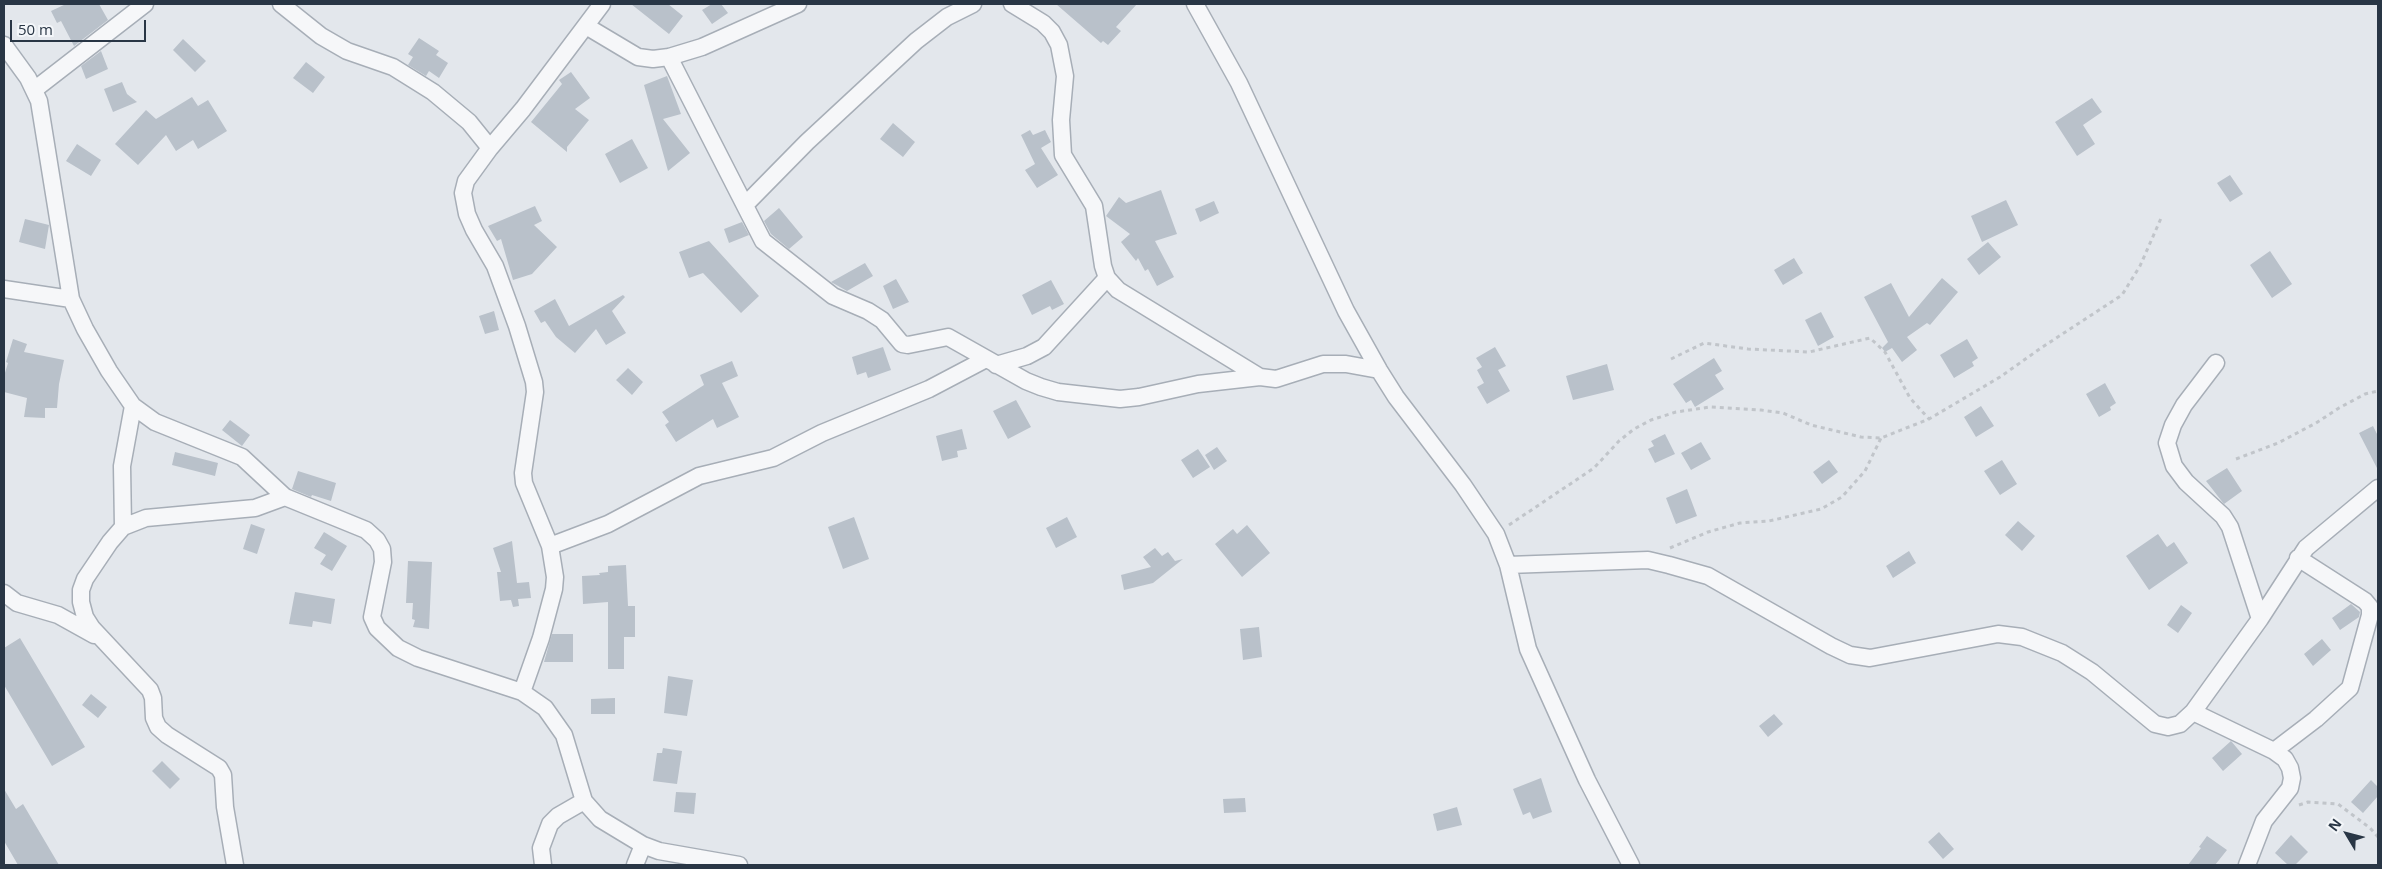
<!DOCTYPE html>
<style>
body{margin:0}
#map{position:relative;width:2382px;height:869px;overflow:hidden;background:#e3e7ec;font-family:"Open Sans",sans-serif}
canvas{display:block}
.frame{position:absolute;inset:0;border:5px solid #293645;pointer-events:none}
.north{position:absolute;left:2322px;top:809px;width:50px;height:50px;-webkit-text-stroke:4px #f3f6f9;paint-order:stroke;rotate:307deg;font-size:14px;font-weight:700;line-height:20px;text-align:center;color:#293645}
.north::after{content:'';display:block;margin:auto;width:18px;height:22px;background:#293645;clip-path:polygon(50% 0,100% 100%,50% 72%,0 100%)}
.scale{position:absolute;left:10px;top:20px;width:136px;height:22px;box-sizing:border-box;border:2px solid #293645;border-top:0;padding-left:6px;font-size:15px;line-height:18px;white-space:nowrap;color:#293645;-webkit-text-stroke:4px #f3f6f9;paint-order:stroke}
</style>
<div id="map">
<canvas width="2382" height="869"></canvas>
<div class="frame"></div>
<div class="north">N</div>
<div class="scale">50 m</div>
</div>
<script>
const g = document.querySelector('canvas').getContext('2d');
g.lineJoin = 'round';
function paint(path, color) {
  g.fillStyle = color;
  g.fill(path, 'evenodd');
}
function toPath(rows) {
  const path = new Path2D();
  for (const r of rows) {
    path.moveTo(r[0], r[1]);
    for (let i = 2; i < r.length; i += 2) path.lineTo(r[i], r[i + 1]);
  }
  return path;
}
function strokePath(path, color, width, dash) {
  g.strokeStyle = color;
  g.lineWidth = width;
  g.lineCap = dash ? 'butt' : 'round';
  g.setLineDash(dash || []);
  g.stroke(path);
}
paint(toPath([
 [66,4,99,4,108,20,74,46,61,21,57,23,51,11],
 [631,4,668,4,683,16,669,34],
 [712,4,721,4,728,13,712,24,702,10],
 [1056,4,1137,4,1116,27,1121,31,1108,45,1103,41,1101,43],
 [419,38,439,51,436,55,448,63,439,78,429,71,426,76,408,65,413,57,408,54],
 [183,39,206,61,195,72,173,50],
 [101,51,108,69,86,79,81,66],
 [306,62,325,77,313,93,293,78],
 [571,72,590,98,575,109,589,120,567,147,567,152,531,122,562,84,559,80],
 [667,76,681,114,663,119,690,153,668,171,644,85],
 [122,82,127,94,137,102,113,112,104,89],
 [192,97,198,106,208,100,227,131,198,149,193,140,176,151,166,135,138,165,115,144,146,110,156,119],
 [2092,98,2102,112,2083,125,2095,144,2077,156,2055,122],
 [893,123,915,142,903,157,880,139],
 [1030,130,1033,135,1045,130,1051,142,1041,148,1058,175,1037,188,1025,170,1035,164,1021,135],
 [632,139,648,168,620,183,605,154],
 [77,144,101,160,91,176,66,161],
 [2230,175,2243,194,2230,202,2217,183],
 [1161,190,1177,234,1155,241,1174,277,1157,286,1148,269,1145,271,1138,258,1136,261,1121,242,1130,234,1106,216,1119,197,1126,203],
 [2006,200,2018,225,1982,242,1971,216],
 [1214,201,1219,213,1200,222,1195,209],
 [535,206,542,221,534,225,557,247,532,274,513,280,501,239,497,241,488,226],
 [779,208,803,237,789,249,771,234,764,221],
 [25,219,49,225,45,249,19,242],
 [742,222,749,235,729,243,724,229],
 [709,241,759,296,741,313,703,273,689,278,679,252],
 [1988,242,2001,257,1979,275,1967,259],
 [2270,251,2292,284,2272,298,2250,265],
 [1794,258,1803,273,1783,285,1774,270],
 [865,263,873,276,847,291,831,282],
 [1942,278,1958,292,1930,325,1927,323,1907,337,1917,350,1902,362,1892,348,1885,352,1882,348,1888,342,1864,297,1891,283,1909,317],
 [896,279,909,302,893,309,883,286],
 [1051,280,1064,304,1052,310,1050,306,1032,315,1022,295],
 [623,295,625,297,612,311,626,333,606,345,596,329,575,353,556,337,545,321,541,323,534,311,555,299,569,326],
 [494,311,499,330,485,334,479,316],
 [1821,312,1834,337,1818,346,1805,320],
 [13,339,27,344,24,352,64,360,59,384,57,408,45,408,45,418,24,417,27,398,4,392,4,376,8,363,6,362],
 [1967,339,1978,358,1972,362,1974,366,1954,378,1940,355],
 [883,347,891,370,868,378,866,372,857,375,852,357],
 [1495,347,1506,366,1498,370,1510,391,1487,404,1477,387,1484,383,1477,370,1482,367,1476,358],
 [1714,358,1722,371,1715,375,1724,389,1695,407,1691,400,1686,403,1673,384],
 [732,361,738,376,722,383,739,417,717,428,713,419,676,442,665,425,669,422,662,412,704,385,700,375],
 [1607,364,1614,390,1573,400,1566,376],
 [628,368,643,382,632,395,616,380],
 [2105,383,2116,403,2110,407,2111,410,2099,417,2086,394],
 [1016,400,1031,427,1008,439,993,411],
 [1981,406,1994,426,1976,437,1964,417],
 [230,420,250,435,242,446,222,430],
 [2373,426,2378,436,2378,470,2359,433],
 [962,429,967,449,957,451,958,457,942,461,936,436],
 [1665,434,1675,454,1655,463,1648,449,1654,446,1651,441],
 [1701,442,1711,459,1691,470,1681,453],
 [1217,447,1227,461,1214,470,1205,455],
 [1198,449,1210,467,1193,478,1181,460],
 [175,452,218,463,215,476,172,465],
 [1829,460,1838,472,1822,484,1813,472],
 [2002,460,2017,484,2000,495,1984,471],
 [2227,468,2242,491,2224,504,2206,481],
 [298,471,336,483,331,501,312,495,311,497,292,489],
 [1687,489,1697,516,1676,524,1666,498],
 [854,517,869,559,843,569,828,527],
 [1067,517,1077,537,1056,548,1046,528],
 [2018,521,2035,536,2022,551,2005,535],
 [251,524,265,529,257,554,243,549],
 [1247,525,1270,553,1242,577,1215,544,1233,529,1237,534],
 [324,532,347,546,332,571,320,564,326,555,314,548],
 [2158,534,2167,547,2174,542,2188,563,2149,590,2126,556],
 [512,541,517,583,529,582,531,598,518,599,519,606,513,607,511,600,500,601,497,572,501,572,493,548],
 [1155,548,1162,556,1168,552,1175,561,1183,559,1153,583,1124,590,1121,575,1151,567,1143,557],
 [1909,551,1916,563,1893,578,1886,566],
 [408,561,432,562,429,629,413,627,415,620,412,619,413,603,406,603],
 [626,565,628,606,635,606,635,637,624,637,624,669,608,669,608,602,583,604,582,576,600,575,599,573,608,572,608,566],
 [295,592,335,599,331,624,313,621,312,627,289,624],
 [2351,604,2360,612,2359,617,2340,630,2332,618],
 [2181,605,2192,613,2178,633,2167,625],
 [1259,627,1262,657,1243,660,1240,629],
 [552,634,573,634,573,662,544,662],
 [20,638,85,747,52,766,4,685,4,648],
 [2322,639,2331,650,2313,666,2304,654],
 [668,676,693,680,687,716,664,713],
 [91,694,107,707,98,718,82,705],
 [615,698,615,714,591,714,591,699],
 [1774,714,1783,724,1768,737,1759,726],
 [2231,741,2242,754,2223,771,2212,758],
 [663,748,682,751,677,784,653,781,657,753,662,753],
 [162,761,180,779,170,789,152,771],
 [1541,778,1552,812,1533,819,1530,812,1523,815,1513,789],
 [2371,780,2378,787,2378,796,2363,813,2351,802],
 [4,789,16,809,23,804,59,865,18,865,4,841],
 [676,792,696,793,694,814,674,812],
 [1245,798,1246,812,1224,813,1223,799],
 [1457,807,1462,825,1437,831,1433,814],
 [1939,832,1954,849,1943,859,1928,842],
 [2291,835,2308,852,2295,865,2288,865,2275,853],
 [2207,836,2227,850,2215,865,2188,865,2201,848,2199,847]
]), '#b9c1ca');
const minor = toPath([
 [281,4,321,36,347,51,393,67,433,92,469,122,490,148],
 [1012,4,1043,23,1052,32,1059,45,1065,76,1061,120,1063,155,1094,206,1103,266,1107,278,1118,290,1260,377,1276,379,1323,364,1346,364,1379,370],
 [1195,4,1239,83,1346,311,1379,370,1396,397,1463,485,1496,534,1508,565,1528,649,1587,780,1631,865],
 [586,26,638,57,653,59,669,57,702,47,798,4],
 [4,45,28,78,39,101,71,299,85,329,109,371,133,406,155,422,242,457,285,497,366,530,377,540,382,549,383,562,372,617,377,628,398,648,418,658,522,692,545,708,564,735,584,801,600,819,643,845,659,851,739,865],
 [669,57,763,241,833,296,868,311,882,320,902,344,908,345,948,337,1026,381,1041,387,1058,392,1120,399,1139,397,1198,384,1260,377],
 [34,90,145,4],
 [745,205,807,142,916,41,947,17,973,4],
 [4,289,71,299],
 [2216,363,2184,405,2173,425,2167,443,2174,466,2186,482,2223,516,2230,527,2260,619],
 [996,365,1027,356,1044,347,1107,278],
 [123,527,122,466,133,406],
 [550,546,608,524,699,476,773,458,822,433,929,389,986,359],
 [1508,565,1648,560,1669,565,1708,576,1831,646,1850,655,1870,658,1998,634,2022,637,2062,653,2092,672,2155,724,2168,727,2180,724,2193,712,2260,619,2306,548,2378,488],
 [4,593,17,603,58,615,94,635],
 [522,692,541,638,554,589,555,577,550,546,524,483,523,473,535,392,534,382,517,326,495,266,474,230,467,214,463,193,466,181,490,148,523,109,602,4],
 [2193,712,2274,751,2285,759,2290,768,2292,778,2290,788,2264,821,2247,865],
 [2274,751,2316,719,2350,688,2370,615,2370,607,2365,601,2298,558],
 [235,865,225,807,223,775,219,768,167,735,158,727,154,718,153,698,150,690,92,628,85,617,81,602,81,590,85,579,110,542,123,527,146,518,255,508,285,497],
 [543,865,541,848,550,824,558,816,584,801],
 [635,865,643,845]
]);
strokePath(minor, '#a7aeb7', 19);
strokePath(toPath([
 [1671,359,1704,343,1748,349,1809,352,1870,338,1885,352,1910,398,1929,419],
 [2236,459,2278,443,2316,423,2339,408,2365,394,2378,391],
 [1509,525,1594,468,1619,441,1634,429,1651,420,1676,412,1710,407,1761,410,1783,413,1811,425,1861,437,1881,438,1929,419,2000,377,2041,348,2122,295,2140,266,2162,216],
 [1670,548,1708,532,1740,523,1769,521,1821,509,1842,497,1865,471,1881,438],
 [2299,805,2308,802,2338,804,2370,828,2378,837]
]), '#c1c5ca', 3, [4, 4]);
strokePath(minor, '#f6f7f9', 16);
</script>
